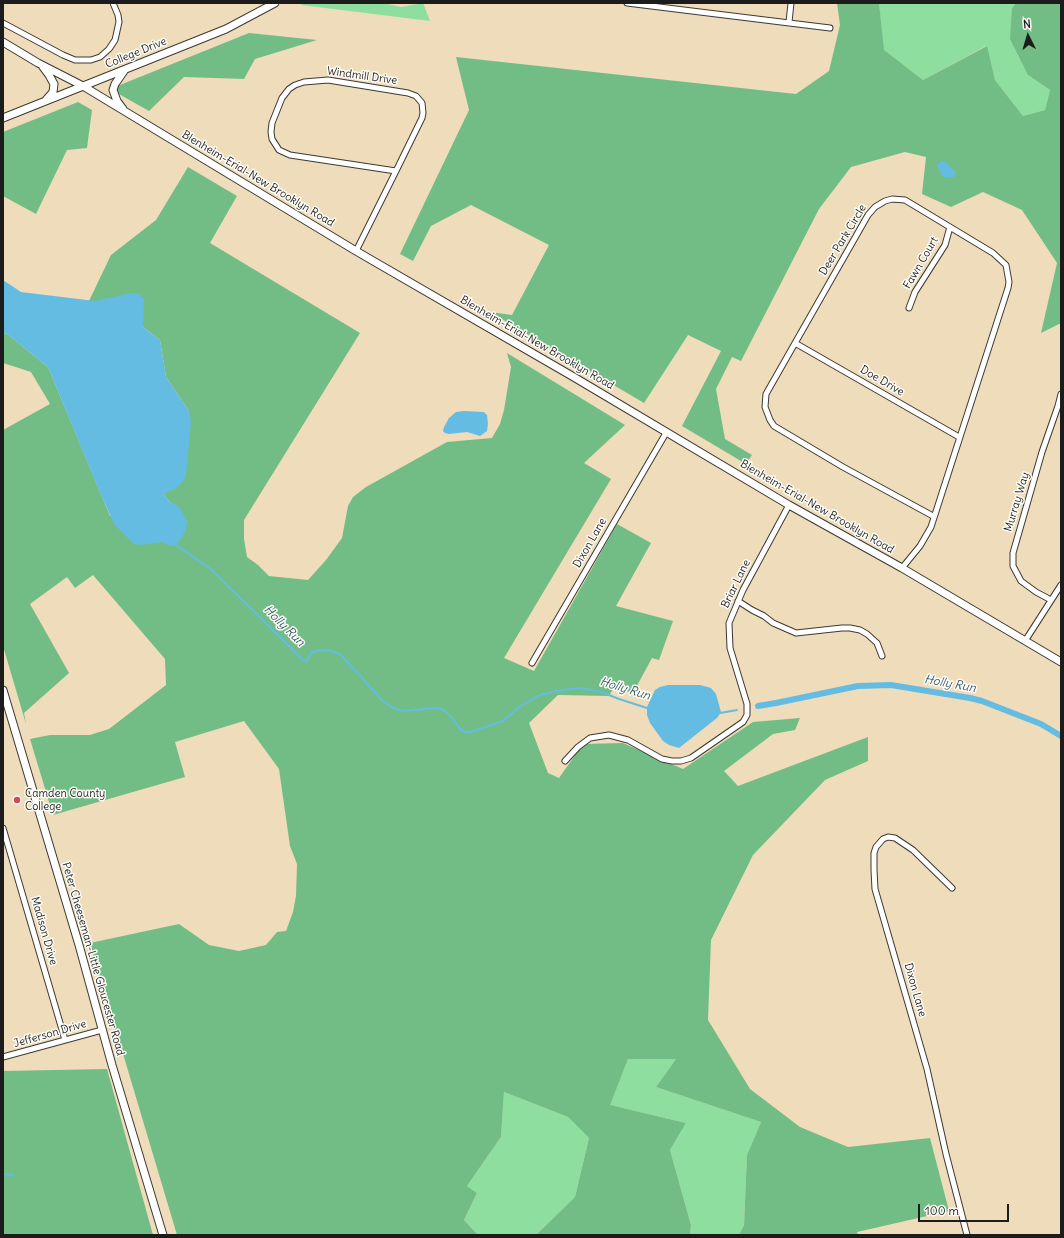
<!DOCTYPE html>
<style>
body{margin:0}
#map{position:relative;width:1064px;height:1238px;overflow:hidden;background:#efdcba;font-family:Delius,sans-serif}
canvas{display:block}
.frame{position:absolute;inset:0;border:4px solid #1c1c1c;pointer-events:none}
.north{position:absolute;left:1008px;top:16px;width:40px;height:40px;-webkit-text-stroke:3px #fdfcf7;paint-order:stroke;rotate:355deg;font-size:11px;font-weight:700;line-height:16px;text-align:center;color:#1c1c1c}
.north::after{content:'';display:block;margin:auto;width:14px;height:18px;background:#1c1c1c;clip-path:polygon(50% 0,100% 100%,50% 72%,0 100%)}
.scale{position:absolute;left:918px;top:1204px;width:91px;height:18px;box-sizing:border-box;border:2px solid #1c1c1c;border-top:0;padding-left:5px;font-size:12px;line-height:14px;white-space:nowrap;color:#1c1c1c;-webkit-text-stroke:3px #fdfcf7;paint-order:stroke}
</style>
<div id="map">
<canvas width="1064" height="1238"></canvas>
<div class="frame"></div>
<div class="north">N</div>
<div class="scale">100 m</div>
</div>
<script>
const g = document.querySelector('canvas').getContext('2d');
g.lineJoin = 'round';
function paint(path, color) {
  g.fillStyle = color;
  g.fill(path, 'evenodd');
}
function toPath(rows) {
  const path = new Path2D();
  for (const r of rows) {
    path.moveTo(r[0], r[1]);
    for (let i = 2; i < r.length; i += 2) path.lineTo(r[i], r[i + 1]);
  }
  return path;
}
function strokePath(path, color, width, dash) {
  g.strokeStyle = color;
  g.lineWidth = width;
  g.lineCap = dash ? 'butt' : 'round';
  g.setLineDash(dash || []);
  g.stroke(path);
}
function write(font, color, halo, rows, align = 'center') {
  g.font = font + ' Delius,sans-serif';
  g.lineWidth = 3;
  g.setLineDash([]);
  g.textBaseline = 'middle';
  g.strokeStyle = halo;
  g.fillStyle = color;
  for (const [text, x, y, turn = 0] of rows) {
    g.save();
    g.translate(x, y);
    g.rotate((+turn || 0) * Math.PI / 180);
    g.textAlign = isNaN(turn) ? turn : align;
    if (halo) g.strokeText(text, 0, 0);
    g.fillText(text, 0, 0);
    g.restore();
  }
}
paint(toPath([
 [304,3,383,3,401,7,423,3,430,21,301,5],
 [879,3,1016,3,1012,8,1028,75,1050,90,1045,110,1023,116,995,80,986,46,923,80,883,50],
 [628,1059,676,1059,656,1087,761,1122,747,1155,744,1225,739,1235,690,1235,691,1225,670,1150,686,1123,609,1105],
 [504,1092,568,1117,589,1138,575,1197,536,1235,478,1235,464,1220,477,1193,467,1186,501,1137]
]), '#8dde9f');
paint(toPath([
 [837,3,879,3,884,50,923,80,987,46,995,80,1023,116,1045,110,1050,90,1028,75,1010,39,1012,8,1016,3,1061,3,1061,323,1041,333,1057,263,1022,210,983,192,951,207,922,194,926,157,905,152,851,167,819,209,741,361,732,357,716,389,725,439,752,455,746,464,682,426,721,351,688,335,644,403,490,312,512,315,549,245,471,205,431,226,413,261,400,254,469,110,456,57,796,94,829,71,840,25],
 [249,33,317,40,255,59,244,79,184,77,149,111,110,89],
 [78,102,92,110,87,148,67,150,36,214,3,196,3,132],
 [188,167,237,196,210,243,360,333,244,520,244,539,247,557,258,565,269,576,308,580,326,560,342,538,348,506,353,497,366,487,447,442,492,438,500,424,504,410,511,367,507,353,625,425,584,463,611,479,504,658,534,671,617,524,651,543,616,606,673,621,659,660,652,658,633,693,614,687,609,696,558,695,529,723,548,773,559,778,583,744,623,743,683,769,753,722,800,718,795,730,773,734,724,771,738,786,868,737,868,761,825,780,753,855,711,940,708,1020,750,1089,800,1127,848,1147,930,1138,949,1211,857,1232,858,1235,739,1235,744,1225,747,1155,761,1122,656,1087,676,1059,628,1059,610,1105,686,1123,670,1150,691,1225,690,1235,536,1235,575,1197,589,1138,568,1117,504,1092,501,1137,467,1186,477,1193,464,1220,478,1235,177,1235,90,943,179,924,209,945,239,951,266,945,277,932,286,931,293,912,296,896,297,864,290,846,279,769,244,721,175,742,185,777,53,815,30,739,50,735,90,735,109,729,166,685,165,659,93,575,75,588,67,577,30,604,69,673,24,713,26,724,3,646,3,430,50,404,31,372,3,363,3,333,7,334,48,367,110,516,187,521,163,494,189,411,166,377,160,340,143,327,95,301,89,301,111,255,156,220],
 [107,1069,153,1235,3,1235,3,1071]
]), '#72bd86');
paint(toPath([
 [941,161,946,162,955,172,956,174,954,177,943,177,937,166],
 [3,280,21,292,95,301,132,293,139,294,144,299,143,327,160,340,166,377,189,411,191,421,186,476,181,484,176,488,163,494,171,503,177,505,180,508,187,521,186,530,178,543,170,546,162,542,141,545,134,544,114,524,101,495,48,367,7,334,3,333],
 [464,411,484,412,487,415,488,424,487,431,480,436,467,432,449,434,445,433,443,431,444,427,449,418,456,412],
 [668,685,700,685,711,688,716,694,721,712,717,718,679,748,669,745,663,741,650,723,647,715,647,707,655,690,660,687]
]), '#65bce2');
strokePath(toPath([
 [173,543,211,569,303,660,307,661,311,653,316,651,328,650,341,655,382,700,390,706,396,709,404,711,435,708,441,709,444,710,452,718,460,729,466,732,471,732,503,721,519,707,540,695,557,691,578,688,599,691,619,699,650,709],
 [720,713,737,710],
 [3,1174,14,1175]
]), '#65bce2', 2);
strokePath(toPath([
 [758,706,776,703,858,686,891,685,970,698,982,701,1041,724,1061,736]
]), '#65bce2', 6);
const street = toPath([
 [627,3,830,28],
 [789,22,791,3],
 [3,23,63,55,75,60,91,60,100,57,109,49,115,40,119,22,118,15,113,3],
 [356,251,396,171,422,118,423,113,422,103,416,96,408,93,328,80,304,82,295,85,289,89,282,98,272,123,271,132,272,139,279,150,290,155,396,171],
 [909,308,915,292,945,245,950,227],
 [795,343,959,437],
 [902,568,920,546,931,527,1008,288,1009,282,1006,265,993,253,905,200,892,199,885,201,875,207,868,215,766,394,765,407,770,420,774,426,843,467,933,516],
 [1051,600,1036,592,1021,581,1013,566,1013,553,1042,452,1058,406,1061,394],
 [738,601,752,610,764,616,773,623,796,633,842,628,850,628,860,630,867,634,877,643,882,656],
 [1025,641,1061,585],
 [532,663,666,433],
 [565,761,578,747,590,738,609,735,628,740,662,759,672,761,681,761,691,758,743,722,747,715,747,704,730,648,729,623,743,590,789,505],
 [3,828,65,1040],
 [952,888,913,850,895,838,888,837,883,839,876,847,874,853,874,870,875,889,927,1069,946,1154,967,1235],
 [3,1057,102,1030]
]);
const secondary = toPath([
 [3,42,38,63,83,86,356,251,572,376,789,505,902,568,1061,662],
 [43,67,49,75,54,84,53,92,46,100],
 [123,109,117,101,113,90,115,84,124,71],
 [3,118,226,29,275,3],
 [3,690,79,945,112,1065,163,1235]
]);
strokePath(street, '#3c3934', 7);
strokePath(secondary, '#3c3934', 9);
strokePath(street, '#fff', 5);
strokePath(secondary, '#fff', 7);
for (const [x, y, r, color] of [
 [17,800,4,"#d1495b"]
]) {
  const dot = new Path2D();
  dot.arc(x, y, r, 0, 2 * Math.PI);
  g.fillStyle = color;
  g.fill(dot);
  strokePath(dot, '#fdfcf7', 1.5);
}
write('11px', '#1c1c1c', '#fdfcf7', [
 ["College Drive",136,53,-22],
 ["Windmill Drive",362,76,8],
 ["Blenheim-Erial-New Brooklyn Road",258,179,31],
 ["Deer Park Circle",843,240,-59],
 ["Fawn Court",921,263,-60],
 ["Blenheim-Erial-New Brooklyn Road",537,343,30],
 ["Doe Drive",882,381,30],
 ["Murray Way",1017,502,-73],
 ["Blenheim-Erial-New Brooklyn Road",817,507,30],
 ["Dixon Lane",590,543,-60],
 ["Briar Lane",736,584,-64],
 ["Madison Drive",44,931,74],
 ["Peter Cheeseman-Little Gloucester Road",93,959,74],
 ["Dixon Lane",915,990,74],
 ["Jefferson Drive",50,1034,-16]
]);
write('11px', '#1c1c1c', '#fdfcf7', [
 ["Camden County",25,794],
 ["College",25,807]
], 'left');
write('italic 12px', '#395c6b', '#fdfcf7', [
 ["Holly Run",284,626,45],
 ["Holly Run",950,684,10],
 ["Holly Run",625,689,17]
]);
</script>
